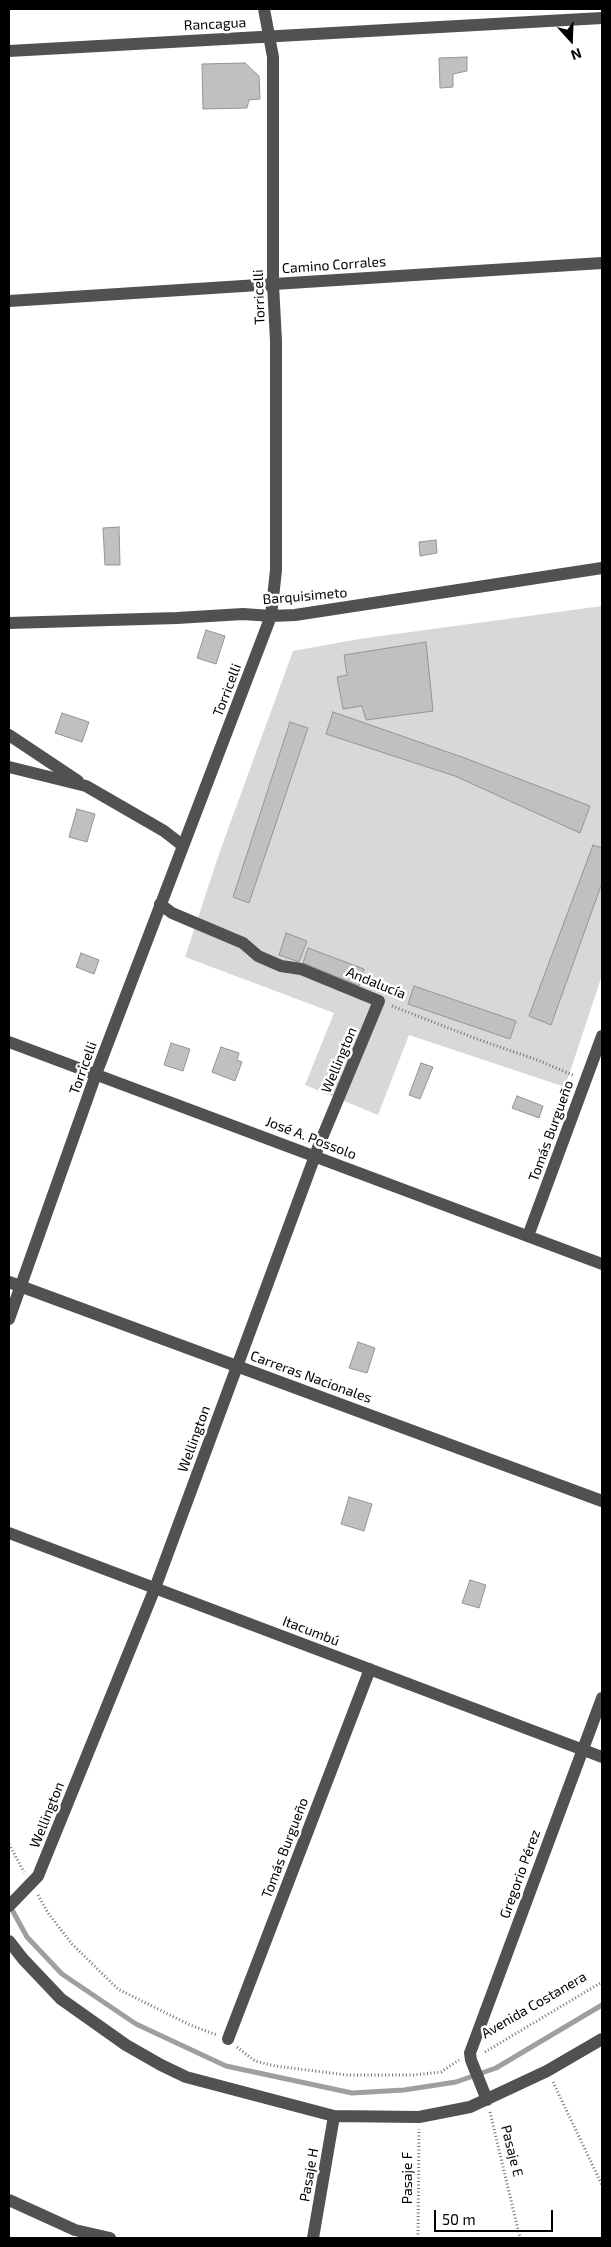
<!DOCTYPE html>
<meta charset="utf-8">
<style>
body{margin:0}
#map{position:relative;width:611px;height:2247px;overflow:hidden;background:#fff;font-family:"Exo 2",sans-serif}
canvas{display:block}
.frame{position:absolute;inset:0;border:10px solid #000;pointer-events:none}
.north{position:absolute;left:546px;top:15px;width:50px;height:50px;-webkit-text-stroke:4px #fff;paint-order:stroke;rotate:160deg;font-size:14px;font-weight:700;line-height:20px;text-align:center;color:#000}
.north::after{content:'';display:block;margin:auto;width:18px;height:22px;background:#000;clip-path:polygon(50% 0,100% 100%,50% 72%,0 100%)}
.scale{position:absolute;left:434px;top:2210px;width:119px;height:22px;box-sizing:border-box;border:2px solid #000;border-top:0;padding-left:6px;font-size:15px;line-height:18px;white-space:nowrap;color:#000;-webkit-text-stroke:4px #fff;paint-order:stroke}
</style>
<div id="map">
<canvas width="611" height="2247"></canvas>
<div class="frame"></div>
<div class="north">N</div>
<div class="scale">50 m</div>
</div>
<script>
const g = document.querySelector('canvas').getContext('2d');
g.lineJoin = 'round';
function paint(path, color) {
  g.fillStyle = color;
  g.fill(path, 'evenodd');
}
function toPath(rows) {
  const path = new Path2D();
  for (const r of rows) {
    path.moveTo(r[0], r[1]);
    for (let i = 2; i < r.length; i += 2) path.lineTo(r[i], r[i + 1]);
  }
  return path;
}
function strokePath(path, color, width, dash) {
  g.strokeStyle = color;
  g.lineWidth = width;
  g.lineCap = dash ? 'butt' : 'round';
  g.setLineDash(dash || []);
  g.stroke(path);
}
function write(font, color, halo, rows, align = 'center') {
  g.font = font + ' "Exo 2",sans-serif';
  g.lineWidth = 5;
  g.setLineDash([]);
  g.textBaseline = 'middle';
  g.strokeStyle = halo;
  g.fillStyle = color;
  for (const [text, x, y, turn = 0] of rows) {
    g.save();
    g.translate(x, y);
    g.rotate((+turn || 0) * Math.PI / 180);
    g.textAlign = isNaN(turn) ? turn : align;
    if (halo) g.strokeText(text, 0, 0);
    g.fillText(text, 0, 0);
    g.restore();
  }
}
paint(toPath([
 [602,606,602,975,565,1087,409,1035,378,1115,305,1085,334,1013,185,957,220,851,293,651,359,639]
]), '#d8d8d8');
strokePath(toPath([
 [10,1906,27,1937,62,1974,136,2024,226,2066,352,2093,404,2090,456,2082,496,2068,602,2005]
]), '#9f9f9f', 5);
const building = toPath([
 [467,57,467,71,453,74,453,87,440,88,439,58,467,57],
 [245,63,259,76,260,99,249,100,247,108,203,109,202,64,245,63],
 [119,527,120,565,105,565,103,528,119,527],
 [436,540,437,553,420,556,419,542,436,540],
 [206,630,225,636,216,664,197,658,206,630],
 [426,642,433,711,366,720,362,706,343,709,337,677,347,675,344,655,426,642],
 [333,712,462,757,590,806,580,833,455,776,326,734,333,712],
 [62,713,89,722,82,742,55,733,62,713],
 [290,722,308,728,249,903,233,897,290,722],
 [77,809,95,814,87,842,69,837,77,809],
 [593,845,602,848,602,883,551,1025,529,1016,593,845],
 [286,933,307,941,299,962,279,955,286,933],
 [308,948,364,969,359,986,303,963,308,948],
 [81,953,99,960,94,974,76,967,81,953],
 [414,986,516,1021,510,1039,408,1004,414,986],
 [171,1043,190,1049,183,1071,164,1065,171,1043],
 [221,1047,239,1053,237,1060,242,1062,235,1081,212,1072,221,1047],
 [421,1063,433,1067,420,1099,409,1095,421,1063],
 [517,1096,543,1106,539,1118,512,1108,517,1096],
 [358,1342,375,1348,367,1373,349,1368,358,1342],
 [349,1497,372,1504,364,1531,341,1524,349,1497],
 [470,1580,486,1585,479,1608,462,1603,470,1580]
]);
paint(building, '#c0c0c0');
strokePath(building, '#959595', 1);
strokePath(toPath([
 [392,1006,477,1039,540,1061,575,1076],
 [9,1844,24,1872],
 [38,1895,48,1913,72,1944,118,1989,190,2025,217,2035],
 [237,2047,255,2061,275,2066,347,2075,413,2075,441,2072,459,2060],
 [485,2052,602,1982],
 [553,2082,602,2185],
 [490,2112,520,2238],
 [418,2238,419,2129]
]), '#737373', 3, [1, 2.5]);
strokePath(toPath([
 [9,51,602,18],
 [9,301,602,263],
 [9,623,177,618,243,614,271,616,295,615,602,568],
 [9,735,78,781],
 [9,767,86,786,164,831,182,845],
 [9,1042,602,1264],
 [528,1236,602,1036],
 [9,1282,602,1501],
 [9,1319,96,1074,271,616,276,570,276,341,273,284,273,57,264,9],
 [9,1533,602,1757],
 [9,1906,38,1876,155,1588,319,1145,379,1001,301,969,281,966,258,956,243,943,172,913,160,904],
 [9,1941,23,1959,61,1999,126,2045,161,2065,186,2077,334,2116,419,2117,470,2107,547,2071,602,2039],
 [228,2039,370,1669],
 [487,2100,471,2060,470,2053,602,1698],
 [9,2200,75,2230,110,2238],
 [313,2238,334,2116]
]), '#515151', 12);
write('14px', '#000', '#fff', [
 ["Rancagua",215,24,-3],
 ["Camino Corrales",334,265,-4],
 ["Torricelli",259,297,-92],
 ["Barquisimeto",305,596,-5],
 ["Torricelli",227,690,-69],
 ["Andalucía",376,983,22],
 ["Wellington",339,1060,-67],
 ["Torricelli",83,1068,-70],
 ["Tomás Burgueño",551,1131,-70],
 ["José A. Possolo",311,1138,21],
 ["Carreras Nacionales",311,1377,20],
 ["Wellington",194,1439,-70],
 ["Itacumbú",311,1631,21],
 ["Wellington",47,1815,-68],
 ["Tomás Burgueño",285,1848,-69],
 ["Gregorio Pérez",520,1874,-70],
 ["Avenida Costanera",534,2005,-30],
 ["Pasaje E",512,2151,76],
 ["Pasaje H",309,2175,-80],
 ["Pasaje F",407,2178,-90]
]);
</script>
